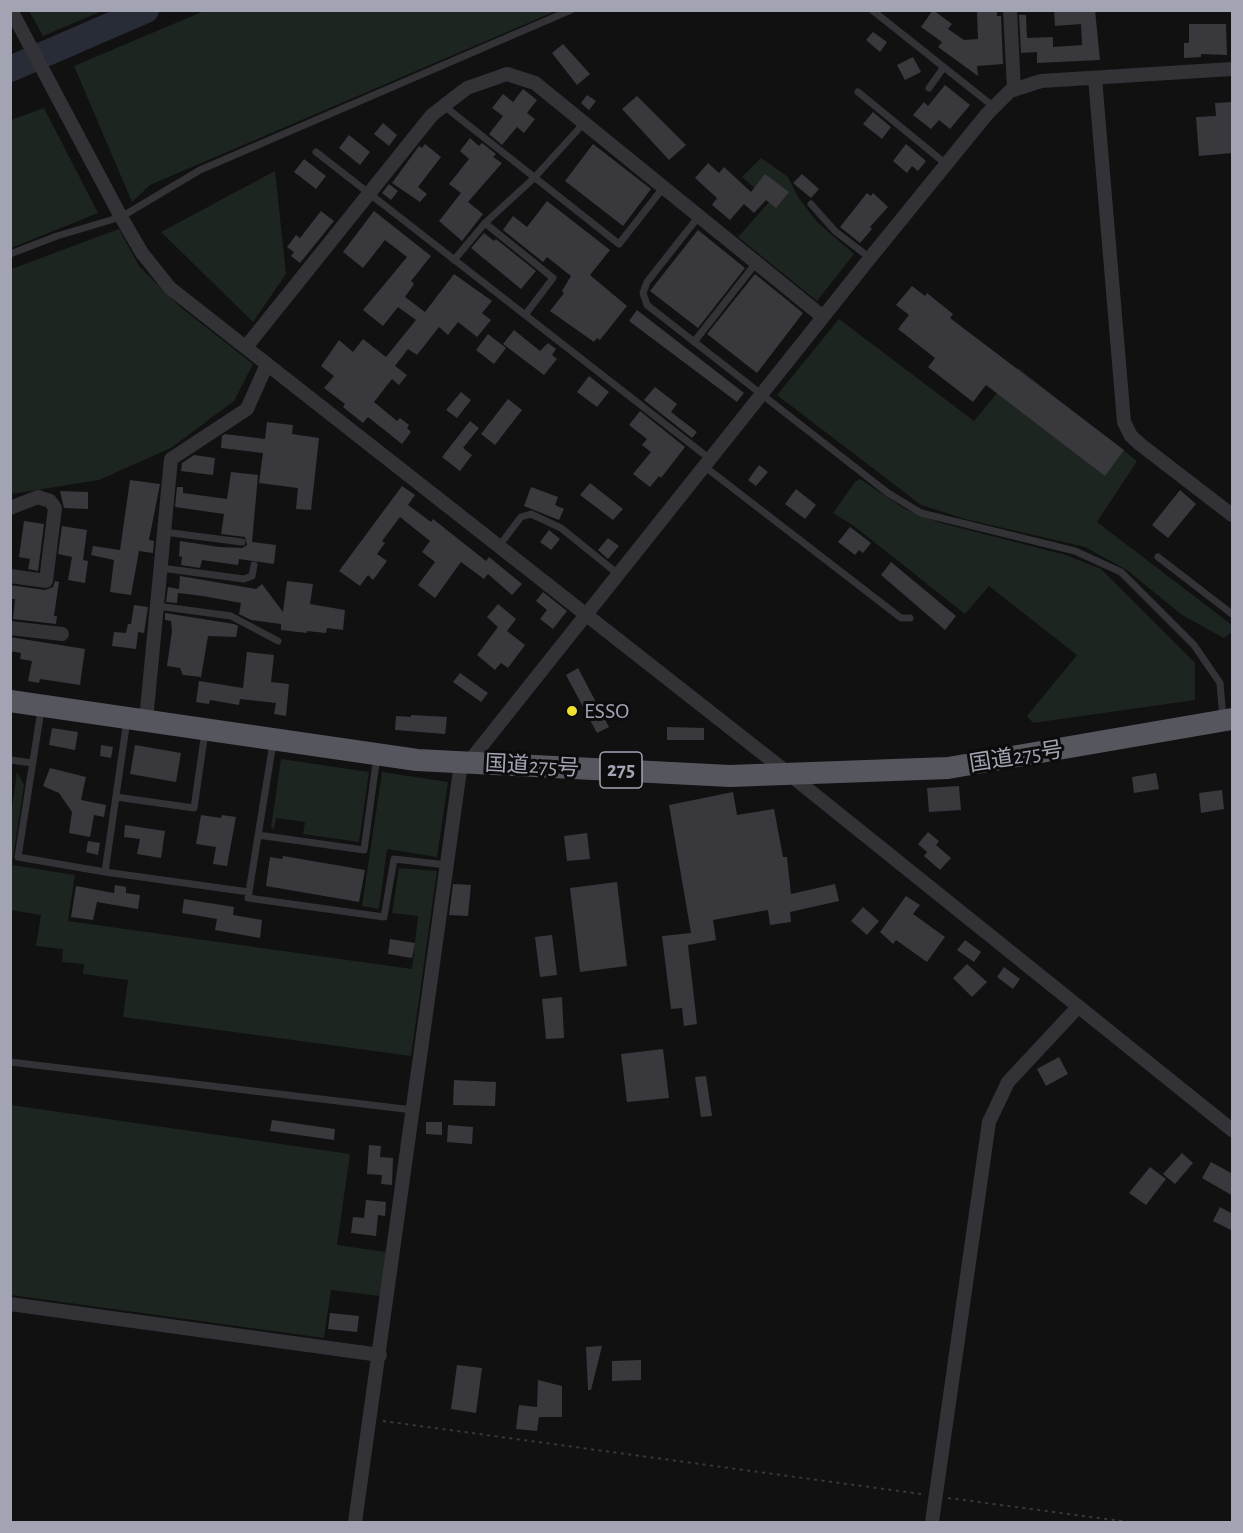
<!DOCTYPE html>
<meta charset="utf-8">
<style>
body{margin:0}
#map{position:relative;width:1243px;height:1533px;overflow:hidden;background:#111112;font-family:"Alegreya Sans",sans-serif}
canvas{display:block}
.frame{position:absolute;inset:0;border:12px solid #a2a3b3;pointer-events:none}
</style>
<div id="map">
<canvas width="1243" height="1533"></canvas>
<div class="frame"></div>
</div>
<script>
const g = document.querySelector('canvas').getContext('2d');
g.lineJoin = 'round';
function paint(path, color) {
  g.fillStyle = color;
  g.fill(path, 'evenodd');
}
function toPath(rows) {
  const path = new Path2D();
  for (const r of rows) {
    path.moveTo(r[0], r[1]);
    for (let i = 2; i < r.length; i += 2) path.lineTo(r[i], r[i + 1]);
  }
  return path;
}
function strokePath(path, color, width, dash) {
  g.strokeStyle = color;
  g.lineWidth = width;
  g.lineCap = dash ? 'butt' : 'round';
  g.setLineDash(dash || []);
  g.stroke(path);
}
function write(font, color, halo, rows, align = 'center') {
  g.font = font + ' "Alegreya Sans","Noto Sans JP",sans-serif';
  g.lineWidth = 6;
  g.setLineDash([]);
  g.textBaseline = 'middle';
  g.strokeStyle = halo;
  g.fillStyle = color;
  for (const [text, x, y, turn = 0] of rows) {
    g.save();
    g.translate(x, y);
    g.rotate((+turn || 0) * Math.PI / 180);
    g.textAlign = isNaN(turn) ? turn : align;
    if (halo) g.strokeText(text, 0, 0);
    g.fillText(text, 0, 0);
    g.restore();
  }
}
paint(toPath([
 [29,11,102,11,43,36],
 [204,11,204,10,556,11,150,185,132,202,74,66],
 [44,108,98,213,11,248,11,120],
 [761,158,788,177,798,197,817,222,854,254,817,301,738,237,770,201,742,177],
 [275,171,286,274,253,322,161,232],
 [119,229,139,266,179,306,253,364,234,401,171,448,99,480,11,494,11,269],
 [839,319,974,421,1018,368,1137,461,1097,522,1232,625,1232,632,1224,638,1182,615,1127,570,1085,547,965,519,921,505,777,395],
 [860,479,905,509,941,523,1066,555,1101,569,1195,663,1195,700,1033,723,1027,716,1077,655,989,586,965,614,854,526,833,513,855,482],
 [281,759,369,772,359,842,303,834,305,822,276,818,274,829,271,828],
 [17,772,24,785,12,865,75,875,68,921,412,969,418,916,392,913,399,868,437,871,411,1056,123,1017,128,980,83,974,84,964,62,962,63,949,36,946,41,915,11,910,11,815],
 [382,772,448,782,437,857,387,849,379,909,362,906],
 [11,1105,350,1154,337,1245,386,1252,380,1296,331,1290,324,1338,11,1295]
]), '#1d2520');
strokePath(toPath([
 [10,69,146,10]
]), '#282c36', 26);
paint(toPath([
 [933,10,952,24,948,29,964,40,978,39,977,12,997,11,997,16,1001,16,1003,64,977,66,978,76,938,47,942,42,921,27],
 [1054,10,1095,10,1100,60,1037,63,1037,52,1021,53,1019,15,1026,15,1027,38,1053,37,1053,47,1082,45,1081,24,1055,26],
 [1189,24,1226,24,1227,55,1201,54,1201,57,1184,58,1184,43,1189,43],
 [873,32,887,42,880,52,866,40],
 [563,44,590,74,577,85,552,53],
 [913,57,921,72,905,80,897,65],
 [945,85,970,105,950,129,939,120,931,129,913,115,924,102,928,106],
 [523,89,537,100,527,113,535,119,524,133,517,127,502,145,489,134,503,116,492,108,503,94,513,102],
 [587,95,596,101,589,110,581,103],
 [637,96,686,145,669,160,622,109],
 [1233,102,1233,153,1199,156,1196,117,1216,116,1215,103],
 [873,112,891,127,882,139,863,124],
 [383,123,397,135,389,146,374,134],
 [349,135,370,152,360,165,339,148],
 [470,138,479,146,482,143,496,154,493,157,502,163,468,202,483,214,462,241,439,221,461,193,449,184,469,159,460,151],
 [425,144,441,157,418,187,427,194,420,202,392,183,419,146,422,148],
 [593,144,651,189,623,226,565,181],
 [906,144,926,161,918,171,912,166,907,173,893,161],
 [304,159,326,176,316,189,294,172],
 [708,163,719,173,724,167,751,192,765,174,789,192,776,208,766,200,754,213,744,204,730,220,712,205,717,198,695,178],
 [802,174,819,189,811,198,793,183],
 [389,184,398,191,391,200,382,193],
 [867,193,871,196,873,193,888,207,870,227,872,229,860,243,840,227],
 [547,201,610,250,590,275,627,306,600,340,597,338,594,342,550,311,564,293,562,291,571,276,547,257,543,262,503,230,513,216,527,227],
 [321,211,334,221,300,263,291,256,294,252,287,247,296,235,300,238],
 [374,211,431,256,411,281,414,284,405,297,425,312,454,274,492,301,482,313,491,320,477,337,458,322,448,335,439,327,417,355,408,349,395,366,407,375,399,385,392,379,374,402,397,421,400,418,409,425,407,428,411,432,402,444,368,417,363,423,343,407,345,404,324,388,334,376,321,366,339,340,353,352,363,339,386,357,416,320,398,307,383,326,363,310,407,257,385,240,363,268,343,252],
 [698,230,745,268,698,328,650,291],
 [484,233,494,241,496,239,536,271,521,289,471,248],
 [755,274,803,313,757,373,707,334],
 [912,286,925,296,927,293,953,314,950,318,1124,450,1105,476,986,385,973,402,928,367,935,358,898,329,909,315,896,305],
 [637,310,744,393,737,402,629,321],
 [514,330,540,351,548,343,556,349,552,355,557,359,544,375,503,344],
 [488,334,506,348,494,364,476,350],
 [589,376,609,392,597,407,577,392],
 [655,387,677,404,671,412,697,432,692,438,644,400],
 [461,392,471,400,457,418,446,410],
 [508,399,522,410,495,445,481,434],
 [640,411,685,447,661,478,659,476,650,487,633,474,651,452,642,445,647,439,629,425],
 [470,421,479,428,463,448,472,455,460,471,442,457],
 [267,422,293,425,292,434,319,438,311,510,296,509,298,488,259,483,263,453,221,448,222,436,225,434,265,439],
 [194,455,215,458,213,475,181,471,182,463],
 [759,465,768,472,756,486,748,480],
 [231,472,258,475,252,542,276,545,274,564,239,559,238,565,202,560,200,568,181,565,182,557,179,556,180,541,219,547,242,548,247,545,245,537,221,534,224,514,175,507,177,487,183,487,183,493,227,499],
 [130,480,160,484,149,540,154,541,153,553,139,551,131,595,110,592,114,560,91,555,93,546,120,550],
 [590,483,623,509,613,520,580,495],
 [402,486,415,495,408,505,431,522,433,519,486,561,489,557,522,584,512,595,488,574,484,579,461,562,435,598,418,585,435,562,422,552,430,541,400,517,382,541,385,543,377,554,387,561,373,580,368,575,360,586,339,571],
 [531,487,558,497,555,505,564,509,559,520,524,506],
 [796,489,816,505,805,519,785,504],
 [1180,490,1196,504,1168,538,1152,525],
 [60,491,88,492,88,509,64,508],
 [24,521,44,524,38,571,28,569,30,559,19,557],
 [62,526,87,530,83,560,88,561,85,583,68,580,72,557,58,554],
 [850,527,871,543,863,553,859,550,855,555,838,542],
 [549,530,560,539,551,550,540,542],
 [608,538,619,546,608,559,598,550],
 [891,562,956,616,945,630,881,575],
 [180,576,256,589,262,584,283,612,287,581,313,584,310,604,345,610,343,630,327,628,326,633,307,631,307,633,281,630,281,624,251,620,239,614,241,603,203,596,178,593,177,603,166,602,168,587,179,589],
 [55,581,59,582,54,616,57,616,56,624,13,619,15,599,10,599,10,585,45,590,53,587],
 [543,592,567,611,553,629,540,619,547,610,536,601],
 [498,604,516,619,507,631,525,645,508,668,501,663,495,670,477,655,498,627,487,617],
 [134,605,148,607,144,633,138,632,136,649,112,646,114,632,126,633,128,624,131,624],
 [165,613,234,624,238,626,236,637,208,636,201,677,183,675,180,668,167,666,172,631,171,621,165,620],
 [10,637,85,649,80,685,40,679,39,683,28,681,32,661,20,659,21,653,10,651],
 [247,652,274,655,271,682,289,684,286,716,274,714,276,703,240,699,239,705,210,700,209,704,196,702,199,681,243,688],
 [578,668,609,727,597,733,566,675],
 [460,673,488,693,481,702,453,682],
 [411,715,447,717,445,734,395,730,396,716,411,717],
 [667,727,704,728,704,740,667,740],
 [52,728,78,732,75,750,49,745],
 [101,745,113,747,111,758,100,756],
 [135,745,181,753,176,782,130,774],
 [50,768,86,777,81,800,106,805,104,817,94,815,90,837,69,833,72,812,59,793,43,786],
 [1156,773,1159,789,1134,793,1132,777],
 [959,786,961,810,929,812,927,788],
 [1222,790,1224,809,1201,813,1199,793],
 [733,792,737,815,774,809,783,857,787,857,791,894,835,884,839,901,790,912,791,922,770,925,768,910,713,920,716,940,688,945,697,1024,684,1026,682,1008,671,1009,662,936,691,933,669,805],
 [201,815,221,818,222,815,236,817,227,866,213,864,216,847,196,844],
 [125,825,165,831,161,858,137,854,140,839,124,837],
 [928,832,939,841,936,845,951,858,940,870,924,856,927,852,918,844],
 [587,833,590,859,567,861,564,836],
 [88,841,100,843,98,855,86,852],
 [283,856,365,870,359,902,266,886,270,857,282,859],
 [617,882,627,966,580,972,570,888],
 [453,884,471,885,468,916,449,915],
 [115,885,126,887,126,893,140,895,138,909,97,902,93,920,71,917,76,886,114,893],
 [906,896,920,905,913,914,945,937,927,962,896,940,893,944,880,932],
 [184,899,234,907,233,915,262,920,260,938,215,930,217,919,182,913],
 [863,907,879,921,867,935,851,921],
 [552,935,557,975,540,977,535,937],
 [390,939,415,943,412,958,388,954],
 [965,940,981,952,974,962,957,950],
 [967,964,987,982,972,997,953,978],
 [1004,967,1020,979,1013,989,997,977],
 [562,997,564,1038,546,1039,542,999],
 [663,1049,669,1098,627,1102,621,1054],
 [1059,1057,1068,1074,1046,1086,1037,1069],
 [706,1076,712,1116,701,1117,695,1077],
 [454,1080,496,1082,495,1106,453,1105],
 [272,1120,335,1129,334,1140,270,1131],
 [426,1122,442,1122,442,1135,426,1134],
 [448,1125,473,1127,472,1144,447,1142],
 [369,1145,381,1146,380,1157,393,1158,392,1185,381,1184,382,1175,367,1174],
 [1182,1153,1193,1163,1175,1184,1163,1174],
 [1211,1162,1233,1174,1233,1196,1202,1178],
 [1150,1167,1166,1179,1146,1205,1129,1193],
 [366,1200,386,1202,385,1216,378,1215,376,1236,351,1233,353,1217,364,1218],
 [1220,1207,1233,1214,1233,1231,1213,1221],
 [330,1313,359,1316,357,1332,328,1329],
 [602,1346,591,1390,588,1390,586,1347],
 [641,1360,641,1380,612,1381,612,1361],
 [457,1365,482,1368,476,1413,451,1409],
 [538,1380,562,1386,562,1417,539,1417,537,1431,516,1429,519,1405,537,1407]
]), '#39383d');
strokePath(toPath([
 [383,1421,921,1494],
 [948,1498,1129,1522]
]), '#38383e', 2, [3, 4.5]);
strokePath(toPath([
 [872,10,994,107],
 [929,88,944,67],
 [858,92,946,164],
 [444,106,619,244,663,188],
 [316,152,710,459],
 [811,204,835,231,870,258],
 [699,216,647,282,643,293,647,305,888,493,921,513,1075,551,1121,572,1194,645,1220,683,1223,718],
 [485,223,553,278,525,315],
 [10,254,57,236,121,217,200,170,571,10],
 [454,260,485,223,534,178,584,123],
 [694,342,756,263],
 [704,466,901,618,910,618],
 [164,532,242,542],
 [499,546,521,517,531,514,561,528,618,574],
 [1158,557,1232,614],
 [161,568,244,579,252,576,254,565],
 [157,606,231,616,278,641],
 [41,710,18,857,105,872],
 [127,720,105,872,249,892],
 [273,743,248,898,384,917,394,859,447,865],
 [10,760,33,763],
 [116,797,194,808,205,732],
 [258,835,364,850,377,756],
 [10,1062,413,1110]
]), '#333237', 7);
strokePath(toPath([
 [11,10,121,217,142,253,170,288,789,774,1232,1130],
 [1010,10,1014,90],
 [1095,78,1124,422,1131,436,1141,445,1232,515],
 [246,347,432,115,467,88,507,74,535,83,823,317],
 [10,508,38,497,50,501,55,508,46,581,10,576],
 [10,628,62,634],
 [146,720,171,459,247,409,267,364],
 [468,763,870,258,987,114,1010,91,1041,81,1232,69],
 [10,1304,380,1355],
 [355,1522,461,763],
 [932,1522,989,1122,1008,1082,1078,1007]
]), '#333237', 14);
strokePath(toPath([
 [10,701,417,760,730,776,948,768,1232,719]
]), '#56565f', 22);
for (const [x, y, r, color] of [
 [572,711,6,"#efe02d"]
]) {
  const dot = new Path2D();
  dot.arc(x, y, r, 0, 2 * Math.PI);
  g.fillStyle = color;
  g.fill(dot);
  strokePath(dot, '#0c0c0d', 2);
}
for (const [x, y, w] of [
 [621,770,42]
]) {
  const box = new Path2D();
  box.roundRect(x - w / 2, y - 18, w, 36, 4.5);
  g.fillStyle = '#0c0c0d';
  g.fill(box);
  strokePath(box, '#a2a3b3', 1.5);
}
write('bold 21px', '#a2a3b3', null, [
 ["275",621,770]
]);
write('22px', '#a2a3b3', '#0c0c0d', [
 ["ESSO",584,711]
], 'left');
write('22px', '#a2a3b3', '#0c0c0d', [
 ["国道275号",1016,757,-9],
 ["国道275号",532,766,3]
]);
</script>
